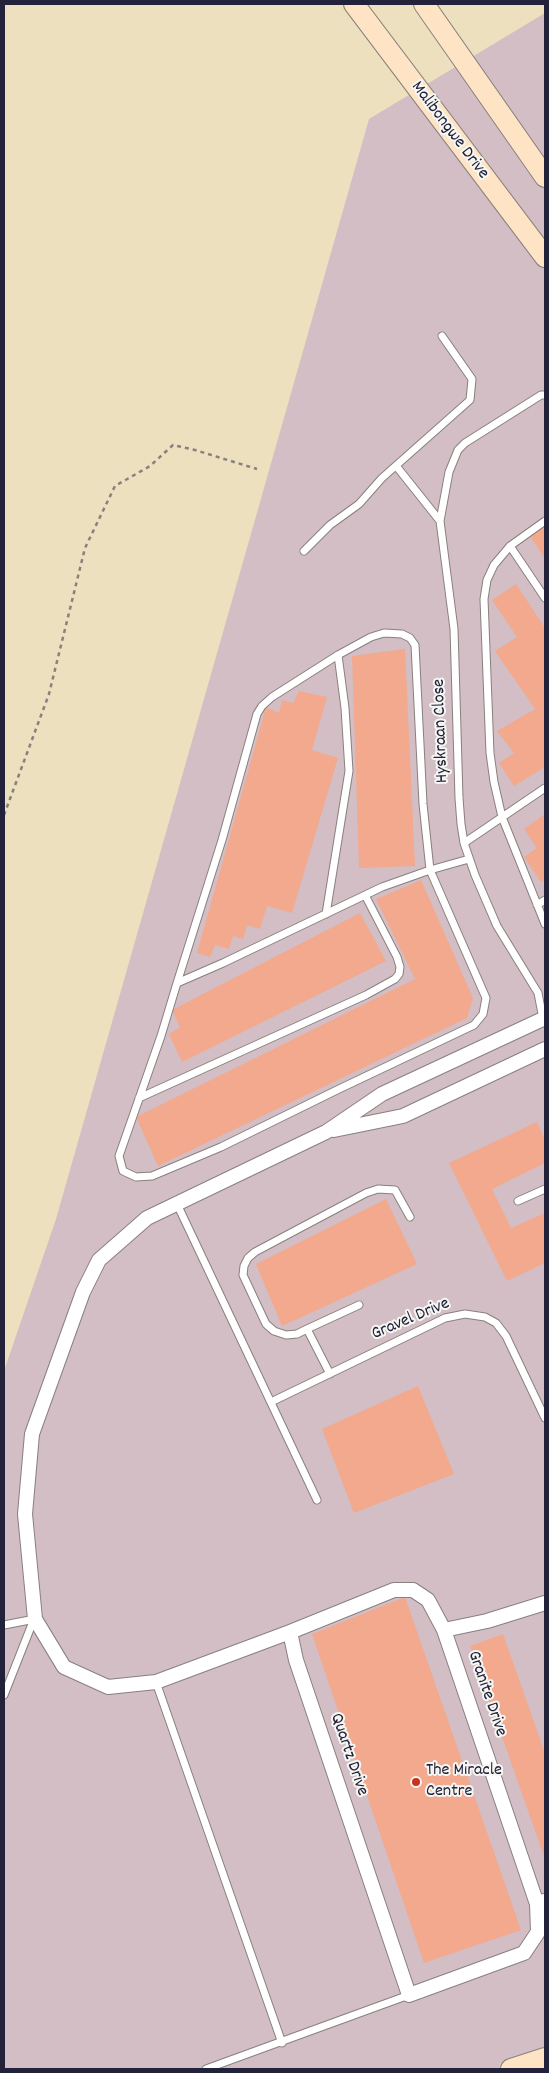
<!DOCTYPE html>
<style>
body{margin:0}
#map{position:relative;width:549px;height:2073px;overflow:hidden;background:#ede0bf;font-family:Dekko,sans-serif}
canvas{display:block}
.frame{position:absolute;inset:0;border:5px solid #22223b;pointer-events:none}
</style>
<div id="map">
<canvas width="549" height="2073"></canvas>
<div class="frame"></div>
</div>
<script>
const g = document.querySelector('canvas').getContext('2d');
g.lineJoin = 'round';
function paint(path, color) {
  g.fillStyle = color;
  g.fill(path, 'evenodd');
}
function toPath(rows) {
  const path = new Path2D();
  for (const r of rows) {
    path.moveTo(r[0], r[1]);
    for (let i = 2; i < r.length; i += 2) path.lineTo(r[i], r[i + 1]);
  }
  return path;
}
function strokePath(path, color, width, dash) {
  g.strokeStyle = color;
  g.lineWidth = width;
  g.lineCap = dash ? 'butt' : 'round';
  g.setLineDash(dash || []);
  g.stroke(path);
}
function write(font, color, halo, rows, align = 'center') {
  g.font = font + ' Dekko,sans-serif';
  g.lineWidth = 4;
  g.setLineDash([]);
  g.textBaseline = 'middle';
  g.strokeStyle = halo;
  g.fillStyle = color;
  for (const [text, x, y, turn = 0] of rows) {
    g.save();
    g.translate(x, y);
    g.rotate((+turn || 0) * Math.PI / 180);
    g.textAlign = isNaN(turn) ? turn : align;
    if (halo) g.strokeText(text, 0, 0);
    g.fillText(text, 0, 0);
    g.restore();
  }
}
paint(toPath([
 [545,13,545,2069,4,2069,4,1371,56,1219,369,119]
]), '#d2bec4');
paint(toPath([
 [545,525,545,559,530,536],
 [516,584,545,628,545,767,514,786,499,763,514,753,497,731,535,709,495,651,517,637,492,600],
 [405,649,415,866,359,868,352,656],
 [299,691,327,697,312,750,338,758,292,913,267,906,260,929,247,925,243,939,233,936,229,949,215,945,210,957,197,953,266,707,279,713,282,700,293,703],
 [545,814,545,879,541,882,524,857,537,848,524,829],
 [421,880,473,998,467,1018,158,1166,136,1117,415,979,376,899],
 [360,913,386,961,182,1062,169,1034,180,1027,172,1010],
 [537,1122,545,1140,545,1163,492,1189,511,1228,545,1213,545,1263,507,1281,449,1163],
 [386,1199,417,1264,282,1326,256,1264],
 [418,1386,454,1474,354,1513,322,1429],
 [405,1597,521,1930,424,1963,312,1634],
 [503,1634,545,1753,545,1859,470,1646]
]), '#f3a98d');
const lane = toPath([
 [397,467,440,521,454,629,459,798,461,824,464,843,475,875,497,926,538,993,543,1019],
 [440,521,449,472,458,450,465,443,541,395,545,395],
 [545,521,510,546,494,565,487,580,484,599,490,753,494,782,502,817,545,924],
 [510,546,545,598],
 [304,551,330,525,359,504,382,478,470,400,472,379,442,336],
 [464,843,545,788],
 [537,905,545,900],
 [326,914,349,771,345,708,338,655],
 [177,983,222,840,257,714,262,706,272,697,338,655,371,637,384,633,402,634,410,638,415,645,423,804,430,870,486,998,483,1014,474,1025,339,1089,221,1147,152,1176,136,1177,123,1171,119,1156,161,1036,177,983,223,963,382,887,430,870,469,859],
 [139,1098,366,995,395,979,399,974,400,967,397,957,365,895],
 [518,1201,545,1189],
 [177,1204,317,1500],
 [307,1329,359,1305],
 [330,1374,307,1329,297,1334,286,1335,274,1331,266,1324,243,1275,244,1266,248,1258,255,1252,366,1193,378,1189,395,1190,410,1217],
 [271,1402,445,1318,465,1314,485,1317,496,1323,506,1336,545,1418],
 [4,1625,35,1619],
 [156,1682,282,2043],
 [4,1695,34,1619],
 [206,2069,409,1995]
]);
const street = toPath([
 [334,1130,403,1116,545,1049],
 [444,1630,537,1904,544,1901],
 [290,1632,156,1682,108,1687,64,1667,35,1619,25,1514,32,1434,83,1292,99,1260,147,1218,326,1132,382,1094,545,1018],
 [537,1904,538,1932,524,1953,409,1995,296,1660,290,1632,394,1590,413,1590,428,1600,444,1630,487,1621,545,1603]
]);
const secondary = toPath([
 [354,4,545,257],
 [424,4,545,177],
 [511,2069,545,2058]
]);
strokePath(lane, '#88817d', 9);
strokePath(street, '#88817d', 16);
strokePath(secondary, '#88817d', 22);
strokePath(toPath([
 [4,815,49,694,85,548,115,486,150,466,173,445,195,450,257,469]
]), '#88817d', 2.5, [4, 4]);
strokePath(lane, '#fff', 7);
strokePath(street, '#fff', 14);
strokePath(secondary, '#fee4c5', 20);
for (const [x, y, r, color] of [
 [416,1782,5,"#c8321e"]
]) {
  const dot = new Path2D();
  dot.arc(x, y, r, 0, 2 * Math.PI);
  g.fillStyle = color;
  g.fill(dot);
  strokePath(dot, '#f6f6f2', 2);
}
write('18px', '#22223b', '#f6f6f2', [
 ["Malibongwe Drive",449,131,53],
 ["Hyskraan Close",442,731,-92],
 ["Gravel Drive",411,1320,-23],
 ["Granite Drive",486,1694,71],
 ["Quartz Drive",348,1755,71]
]);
write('18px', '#22223b', '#f6f6f2', [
 ["The Miracle",426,1772],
 ["Centre",426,1793]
], 'left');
</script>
